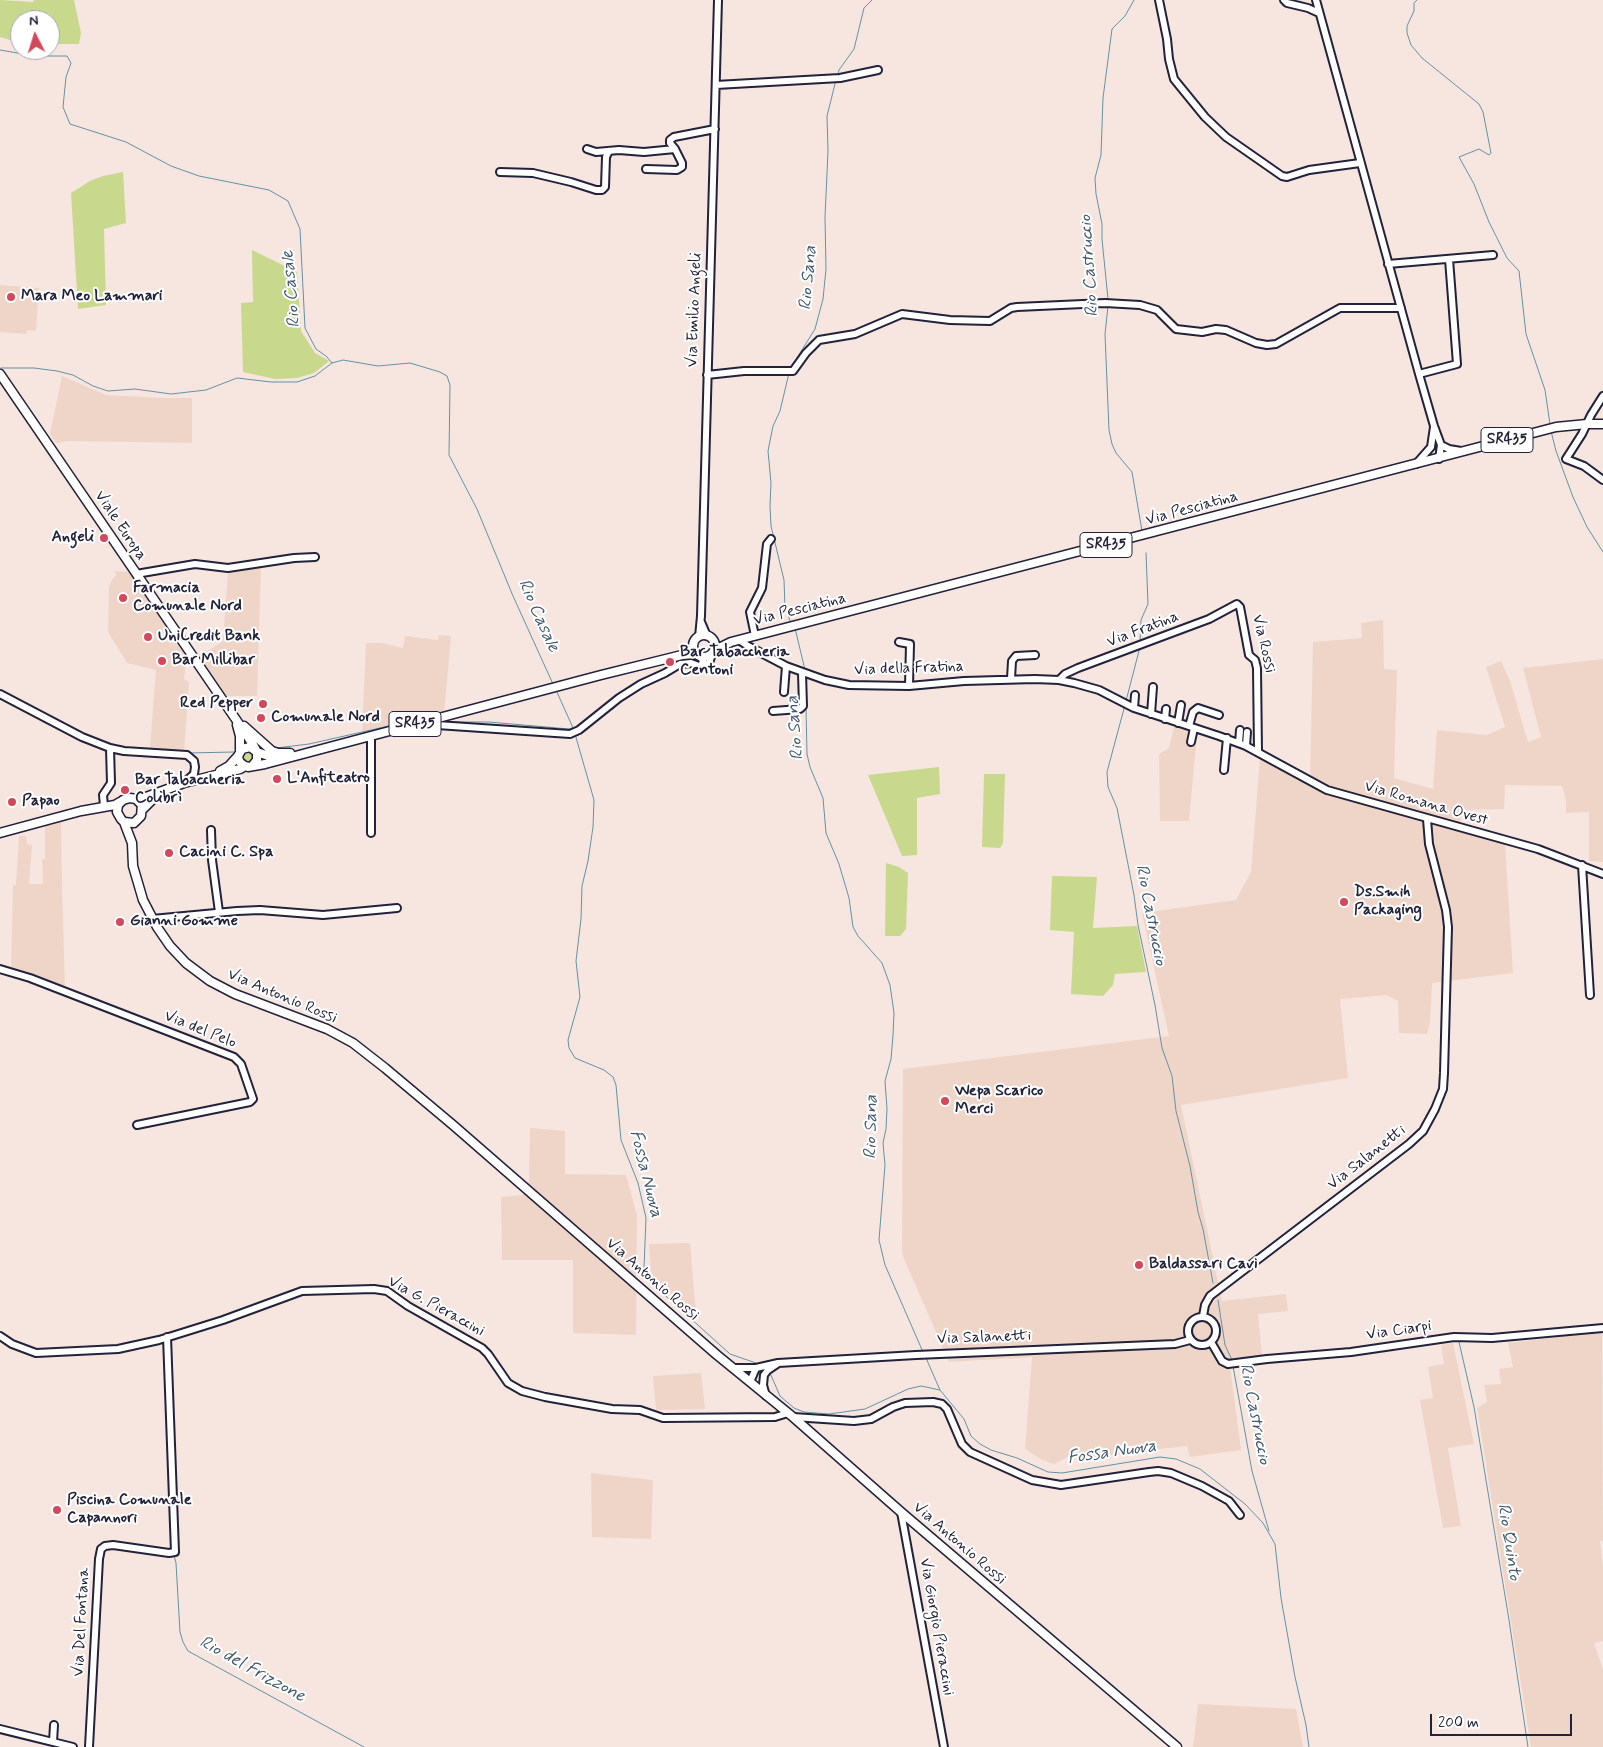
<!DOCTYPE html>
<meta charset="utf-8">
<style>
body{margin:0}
#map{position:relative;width:1603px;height:1747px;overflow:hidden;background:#f6e6df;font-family:Mynerve,sans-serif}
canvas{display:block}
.north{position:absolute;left:10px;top:10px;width:50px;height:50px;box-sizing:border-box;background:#fff;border:1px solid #a7a7b1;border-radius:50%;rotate:355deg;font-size:14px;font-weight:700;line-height:20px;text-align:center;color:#22223b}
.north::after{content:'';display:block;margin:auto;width:18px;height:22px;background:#d1495b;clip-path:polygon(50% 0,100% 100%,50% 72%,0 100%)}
.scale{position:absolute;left:1430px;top:1714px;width:142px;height:22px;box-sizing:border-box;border:2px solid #22223b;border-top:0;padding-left:6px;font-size:15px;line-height:18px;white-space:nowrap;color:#22223b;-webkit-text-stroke:4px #fff;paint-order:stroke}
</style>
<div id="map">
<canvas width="1603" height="1747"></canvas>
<div class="north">N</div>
<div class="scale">200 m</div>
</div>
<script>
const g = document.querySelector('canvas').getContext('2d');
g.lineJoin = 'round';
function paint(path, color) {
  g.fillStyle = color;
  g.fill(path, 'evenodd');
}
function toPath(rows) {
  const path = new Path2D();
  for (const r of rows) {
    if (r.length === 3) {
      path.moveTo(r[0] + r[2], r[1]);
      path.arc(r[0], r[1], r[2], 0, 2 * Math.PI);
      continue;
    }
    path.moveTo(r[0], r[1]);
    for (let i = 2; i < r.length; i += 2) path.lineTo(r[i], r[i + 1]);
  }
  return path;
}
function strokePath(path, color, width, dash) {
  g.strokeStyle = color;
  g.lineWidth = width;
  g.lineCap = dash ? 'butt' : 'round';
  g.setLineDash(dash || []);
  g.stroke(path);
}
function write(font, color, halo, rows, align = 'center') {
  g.font = font + ' Mynerve,sans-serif';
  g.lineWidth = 4;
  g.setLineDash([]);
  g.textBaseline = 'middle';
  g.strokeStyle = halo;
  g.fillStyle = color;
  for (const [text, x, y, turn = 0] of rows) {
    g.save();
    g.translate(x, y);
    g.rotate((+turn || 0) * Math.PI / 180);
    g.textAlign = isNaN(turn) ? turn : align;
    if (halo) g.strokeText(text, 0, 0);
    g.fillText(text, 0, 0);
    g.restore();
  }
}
paint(toPath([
 [0,285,39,288,36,331,27,330,26,334,0,332],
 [62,376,106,395,164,398,192,398,192,443,68,441,56,443,50,434],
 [261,566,257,696,225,696,199,657,223,641,228,571],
 [114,571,130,572,187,655,184,679,189,682,184,752,150,748,156,670,127,663,108,632,109,587,113,578,117,575],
 [1383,620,1384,669,1397,670,1394,778,1433,789,1437,730,1487,735,1505,727,1486,667,1501,661,1510,681,1528,742,1541,737,1523,668,1603,659,1603,862,1589,861,1589,812,1566,813,1566,800,1562,786,1505,785,1504,809,1461,810,1460,830,1505,843,1513,973,1432,983,1430,1023,1427,1034,1399,1033,1398,1001,1387,995,1340,999,1348,1078,1181,1105,1222,1301,1286,1294,1288,1311,1258,1314,1262,1355,1249,1357,1251,1364,1230,1367,1241,1450,1190,1457,1187,1446,1069,1459,1068,1457,1054,1464,1042,1460,1025,1449,1032,1357,949,1362,902,1254,903,1069,1169,1036,1142,913,1236,900,1251,872,1260,758,1310,783,1313,642,1362,638,1361,623],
 [439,635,451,636,444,714,362,734,366,643,382,643,403,648,405,636,438,640],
 [1174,727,1197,734,1189,821,1160,821,1159,754,1169,748],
 [61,821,62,884,65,990,11,970,13,885,16,885,19,836,26,836,27,844,32,845,29,884,43,884,42,859,45,859,45,825],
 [530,1128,565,1131,565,1174,626,1175,637,1215,636,1335,573,1333,573,1260,502,1260,501,1197,523,1195,529,1182],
 [690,1243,696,1314,654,1279,651,1271,649,1244],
 [1602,1332,1603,1541,1600,1541,1603,1567,1603,1641,1594,1643,1603,1670,1603,1747,1531,1747,1477,1408,1487,1402,1484,1385,1501,1384,1499,1369,1513,1367,1508,1343],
 [1453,1343,1474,1444,1448,1448,1461,1526,1443,1528,1420,1400,1433,1398,1428,1367,1444,1364,1441,1345],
 [701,1373,705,1409,656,1410,653,1376],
 [591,1473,653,1480,651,1539,592,1537],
 [1198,1704,1296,1709,1303,1747,1193,1747]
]), '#efd5c8');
paint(toPath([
 [0,0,33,2,34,0,74,0,81,33,79,44,50,44,50,20,20,20,20,43,0,37],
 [123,172,126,223,104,229,106,305,78,309,71,193,90,181,103,176],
 [252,250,297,272,301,331,315,353,329,361,314,373,297,378,275,379,243,372,241,303,253,302],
 [245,750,254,751,255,761,248,764,242,760,241,753],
 [939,767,940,794,917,798,917,855,902,856,868,775],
 [984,774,1005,774,1003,843,1000,848,982,847],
 [886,863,899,867,908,873,906,929,900,936,885,936],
 [1052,876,1097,877,1093,928,1137,926,1146,972,1115,974,1113,985,1103,996,1071,994,1074,932,1050,930]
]), '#c8d98d');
strokePath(toPath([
 [1417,0,1414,3,1414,11,1407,26,1407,33,1411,45,1422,58,1479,104,1483,112,1491,153,1489,155,1479,149,1459,157,1474,184,1489,222,1507,258,1519,271,1526,334,1545,390,1550,424],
 [0,50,35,56,67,56,71,63,66,77,63,107,70,124,126,142,171,166,199,176,269,190,288,201,300,229,305,328,316,349,326,356,332,363,343,360,378,366,410,363,440,372,447,376,450,385,449,455,477,509,513,596,553,684],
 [837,77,839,70,854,49,864,8,872,0],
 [1108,299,1102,239,1102,224,1096,194,1095,178,1101,155,1103,98,1112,29,1125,16,1134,0],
 [1108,306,1105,334,1109,430,1112,444,1116,453,1132,472,1142,531],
 [1,368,34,368,57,371,73,375,93,386,108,391,135,389,171,394,206,390,237,378,271,382,297,382,315,376,332,363],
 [790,369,815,329,823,299,826,269,825,217,828,151,827,116,836,80],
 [789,373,780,411,773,426,768,451,771,483,770,506,771,526,784,580,785,608,791,623],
 [1551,431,1556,451,1573,497,1587,527,1603,552],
 [795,628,805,670],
 [1140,643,1141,620,1148,604,1146,553],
 [556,690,574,730],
 [3,692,76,730],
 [1126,701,1140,647],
 [1125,705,1107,772,1108,787,1117,808,1134,895,1138,925,1155,1005,1162,1048,1172,1076,1176,1111,1190,1166,1198,1212,1203,1229,1213,1283],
 [806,707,807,754,810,767,823,798,826,833,839,864,849,898,853,927,858,936,882,963,890,985,894,1013,893,1035,891,1059,885,1081,887,1109,886,1129,883,1143,885,1165,879,1240,885,1265,923,1352],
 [440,722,489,722,569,729,572,728],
 [575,734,594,800,593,827,588,861,582,886,581,919,576,961,580,997,568,1040,569,1048,575,1058,604,1070,613,1077,616,1085,621,1140,638,1183,646,1218,644,1268,649,1281,730,1354,756,1363],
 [276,748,309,744,433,716],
 [189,753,234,752],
 [1218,1300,1225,1345,1232,1360],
 [1459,1342,1474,1407,1509,1620,1528,1747],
 [926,1358,940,1390],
 [1233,1366,1252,1471,1269,1531],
 [770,1373,780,1396,794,1408,804,1412,829,1414,865,1409,908,1389,921,1386,940,1390,964,1419,971,1436,980,1444,991,1450,1017,1458,1048,1472,1062,1473,1160,1457,1176,1459,1200,1469,1245,1504,1263,1523,1275,1544,1281,1598,1295,1677,1306,1725,1309,1747],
 [174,1555,176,1563,180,1632,183,1642,188,1651,364,1747]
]), '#6392a5', 1);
const minor = toPath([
 [1159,0,1167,39,1169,59,1174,79,1205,117,1226,137,1282,176,1287,177,1309,170,1360,163],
 [1284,0,1287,3,1308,8,1319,13],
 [1316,0,1419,374,1434,426,1441,445,1439,459],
 [716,85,840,78,878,70],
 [587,149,596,152,619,150,644,152,675,149],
 [646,169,677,170,682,167,682,163,675,149,670,143,670,140,674,137,715,129],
 [500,172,533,173,571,182,596,190,602,190,605,187,606,157,609,151],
 [1388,264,1493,255],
 [1419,374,1457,364,1449,259],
 [707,375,744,371,793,371,806,353,819,340,855,334,902,314,950,320,990,321,1011,308,1017,307,1105,303,1140,305,1157,310,1176,329,1202,332,1216,329,1226,330,1256,343,1267,345,1276,344,1340,308,1401,308],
 [1603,396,1591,415,1582,434,1566,459,1584,466,1603,480],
 [1441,445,1449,449,1461,451],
 [1416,464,1431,447,1434,427],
 [136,574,195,564,228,568,294,558,315,557],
 [701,622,707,636],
 [755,636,750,612,762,588,767,544,771,539],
 [699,637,701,616,718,0],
 [739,640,748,646,786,666,825,680,849,685,909,686,964,681,1035,679,1059,680,1074,683,1099,690,1134,708,1219,736,1246,746,1327,790,1538,849,1603,874],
 [899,642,910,644,909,686],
 [700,656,703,661,701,666],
 [1011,679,1012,661,1016,656,1035,655],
 [1059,680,1065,674,1078,668,1209,619,1237,604,1240,607,1249,655,1255,660,1257,668,1258,752],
 [784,692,786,666],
 [0,694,82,737,110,748,124,751,187,755,194,761,195,767,194,774,185,782],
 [1134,708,1135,695],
 [773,711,800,709,803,706,802,673],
 [1151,714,1153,687],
 [1165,719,1166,709],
 [430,720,433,724,437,725,570,734,579,730,619,698,641,684,665,673,680,664,691,663,699,666,705,665,709,663,712,654],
 [1178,723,1181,705],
 [1189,726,1193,712,1198,708,1219,715],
 [1191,742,1194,728],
 [1239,743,1240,730],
 [1246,746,1247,732],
 [1224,770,1227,738],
 [104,806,103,795,111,783,110,748],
 [211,830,212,860,219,912],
 [371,833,371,736],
 [1582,865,1590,995],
 [152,919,237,911,260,910,323,915,397,908],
 [0,969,30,978,234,1057,241,1064,253,1099,250,1102,137,1125],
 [1203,1316,1205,1305,1210,1296,1409,1144,1423,1131,1435,1109,1443,1089,1444,1073,1448,927,1446,910,1429,844,1427,819],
 [1202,1331,14],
 [0,1336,12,1344,36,1353,118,1349,159,1340,223,1320,302,1291,374,1289,387,1291,408,1306,482,1348,488,1354,508,1383,522,1391,545,1397,612,1409,640,1410,663,1418,775,1417,788,1413],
 [1211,1342,1222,1361,1228,1364,1267,1359,1351,1352,1454,1337,1492,1338,1603,1328],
 [733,1368,756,1368,778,1363,916,1355,1175,1344,1190,1340],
 [750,1382,756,1368],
 [766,1396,763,1385,764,1375,768,1370,777,1364],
 [793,1417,854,1421,871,1419,893,1407,905,1403,933,1402,942,1404,947,1409,962,1444,970,1452,1032,1480,1061,1485,1149,1472,1158,1471,1171,1473,1202,1486,1229,1501,1240,1515],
 [901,1512,944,1747],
 [0,1729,73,1747],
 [53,1742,54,1725],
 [89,1747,99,1559,101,1549,105,1546,113,1545,169,1553,175,1552,167,1337]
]);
const major = toPath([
 [0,374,252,743,257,752,277,759],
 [704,646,11],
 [715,650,731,642,1556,427,1587,424,1603,424],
 [237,725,240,736,240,750],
 [244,726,272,751,278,753,290,753],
 [253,765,257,760,257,752,250,747,242,749,238,756,239,761,243,765,248,767,265,764,601,675,682,655,696,654],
 [220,771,229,766,238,756],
 [136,799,142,805,141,816,134,823,124,822,121,819,117,812,118,805,123,800,130,798,136,799,146,797,184,783,240,769,245,766],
 [143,809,158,794],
 [124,822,132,843,133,866,143,900,157,927,170,946,186,963,210,981,235,994,327,1029,353,1043,385,1068,453,1125,717,1355,793,1417,901,1512,1177,1747],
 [0,833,81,811,115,805,120,802]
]);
strokePath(minor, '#22223b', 10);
strokePath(major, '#22223b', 11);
strokePath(minor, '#fff', 6);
strokePath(major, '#fff', 8);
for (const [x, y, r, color] of [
 [11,297,5,"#d1495b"],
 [104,538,5,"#d1495b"],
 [123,598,5,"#d1495b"],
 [148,637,5,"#d1495b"],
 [162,661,5,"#d1495b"],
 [670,662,5,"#d1495b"],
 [263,704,5,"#d1495b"],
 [261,718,5,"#d1495b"],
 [277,779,5,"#d1495b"],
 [125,790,5,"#d1495b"],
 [12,802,5,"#d1495b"],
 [169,853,5,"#d1495b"],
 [1344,902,5,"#d1495b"],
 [120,922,5,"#d1495b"],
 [945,1101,5,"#d1495b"],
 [1139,1265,5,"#d1495b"],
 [57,1510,5,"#d1495b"]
]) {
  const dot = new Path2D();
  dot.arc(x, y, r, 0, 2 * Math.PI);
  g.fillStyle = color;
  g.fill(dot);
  strokePath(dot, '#fff', 2);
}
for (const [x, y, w] of [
 [1507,440,52],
 [1106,545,52],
 [415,724,52]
]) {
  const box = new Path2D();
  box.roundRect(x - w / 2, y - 12.5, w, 25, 4);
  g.fillStyle = '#fff';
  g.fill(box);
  strokePath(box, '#22223b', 1);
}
write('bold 15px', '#22223b', null, [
 ["SR435",1507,440],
 ["SR435",1106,545],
 ["SR435",415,724]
]);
write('bold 16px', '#22223b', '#fff', [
 ["Mara Meo Lammari",21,297],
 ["Angeli",94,538,"right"],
 ["Farmacia",133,589],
 ["Comunale Nord",133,607],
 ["UniCredit Bank",158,637],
 ["Bar Tabaccheria",680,653],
 ["Centoni",680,671],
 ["Bar Millibar",172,661],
 ["Red Pepper",253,704,"right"],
 ["Comunale Nord",271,718],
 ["L'Anfiteatro",287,779],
 ["Bar Tabaccheria",135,781],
 ["Colibrì",135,799],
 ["Papao",22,802],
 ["Cacini C. Spa",179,853],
 ["Ds.Smih",1354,893],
 ["Packaging",1354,911],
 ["Gianni Gomme",130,922],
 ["Wepa Scarico",955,1092],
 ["Merci",955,1110],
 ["Baldassari Cavi",1149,1265],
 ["Piscina Comunale",67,1501],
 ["Capannori",67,1519]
], 'left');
write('16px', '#22223b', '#fff', [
 ["Via Emilio Angeli",695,310,-88],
 ["Via Pesciatina",1192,509,-15],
 ["Viale Europa",120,526,56],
 ["Via Pesciatina",800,610,-14],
 ["Via Fratina",1143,630,-21],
 ["Via Rossi",1263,644,77],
 ["Via della Fratina",909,669,-2],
 ["Via Romana Ovest",1426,804,16],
 ["Via Antonio Rossi",282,997,23],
 ["Via del Pelo",200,1030,22],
 ["Via Salanetti",1367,1158,-38],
 ["Via Antonio Rossi",652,1280,41],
 ["Via G. Pieraccini",436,1307,29],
 ["Via Ciarpi",1399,1331,-8],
 ["Via Salanetti",984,1338,-2],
 ["Via Antonio Rossi",959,1544,41],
 ["Via Del Fontana",82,1622,-87],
 ["Via Giorgio Pieraccini",936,1627,80]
]);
write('italic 18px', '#425a70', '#fff', [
 ["Rio Castruccio",1090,266,-94],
 ["Rio Sana",809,278,-85],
 ["Rio Casale",292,289,-95],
 ["Rio Casale",538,616,66],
 ["Rio Sana",796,728,-95],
 ["Rio Castruccio",1150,915,79],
 ["Rio Sana",872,1127,-89],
 ["Fossa Nuova",645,1174,76],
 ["Rio Castruccio",1254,1414,79],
 ["Fossa Nuova",1112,1453,-8],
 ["Rio Quinto",1508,1542,81],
 ["Rio del Frizzone",252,1670,29]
]);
</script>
